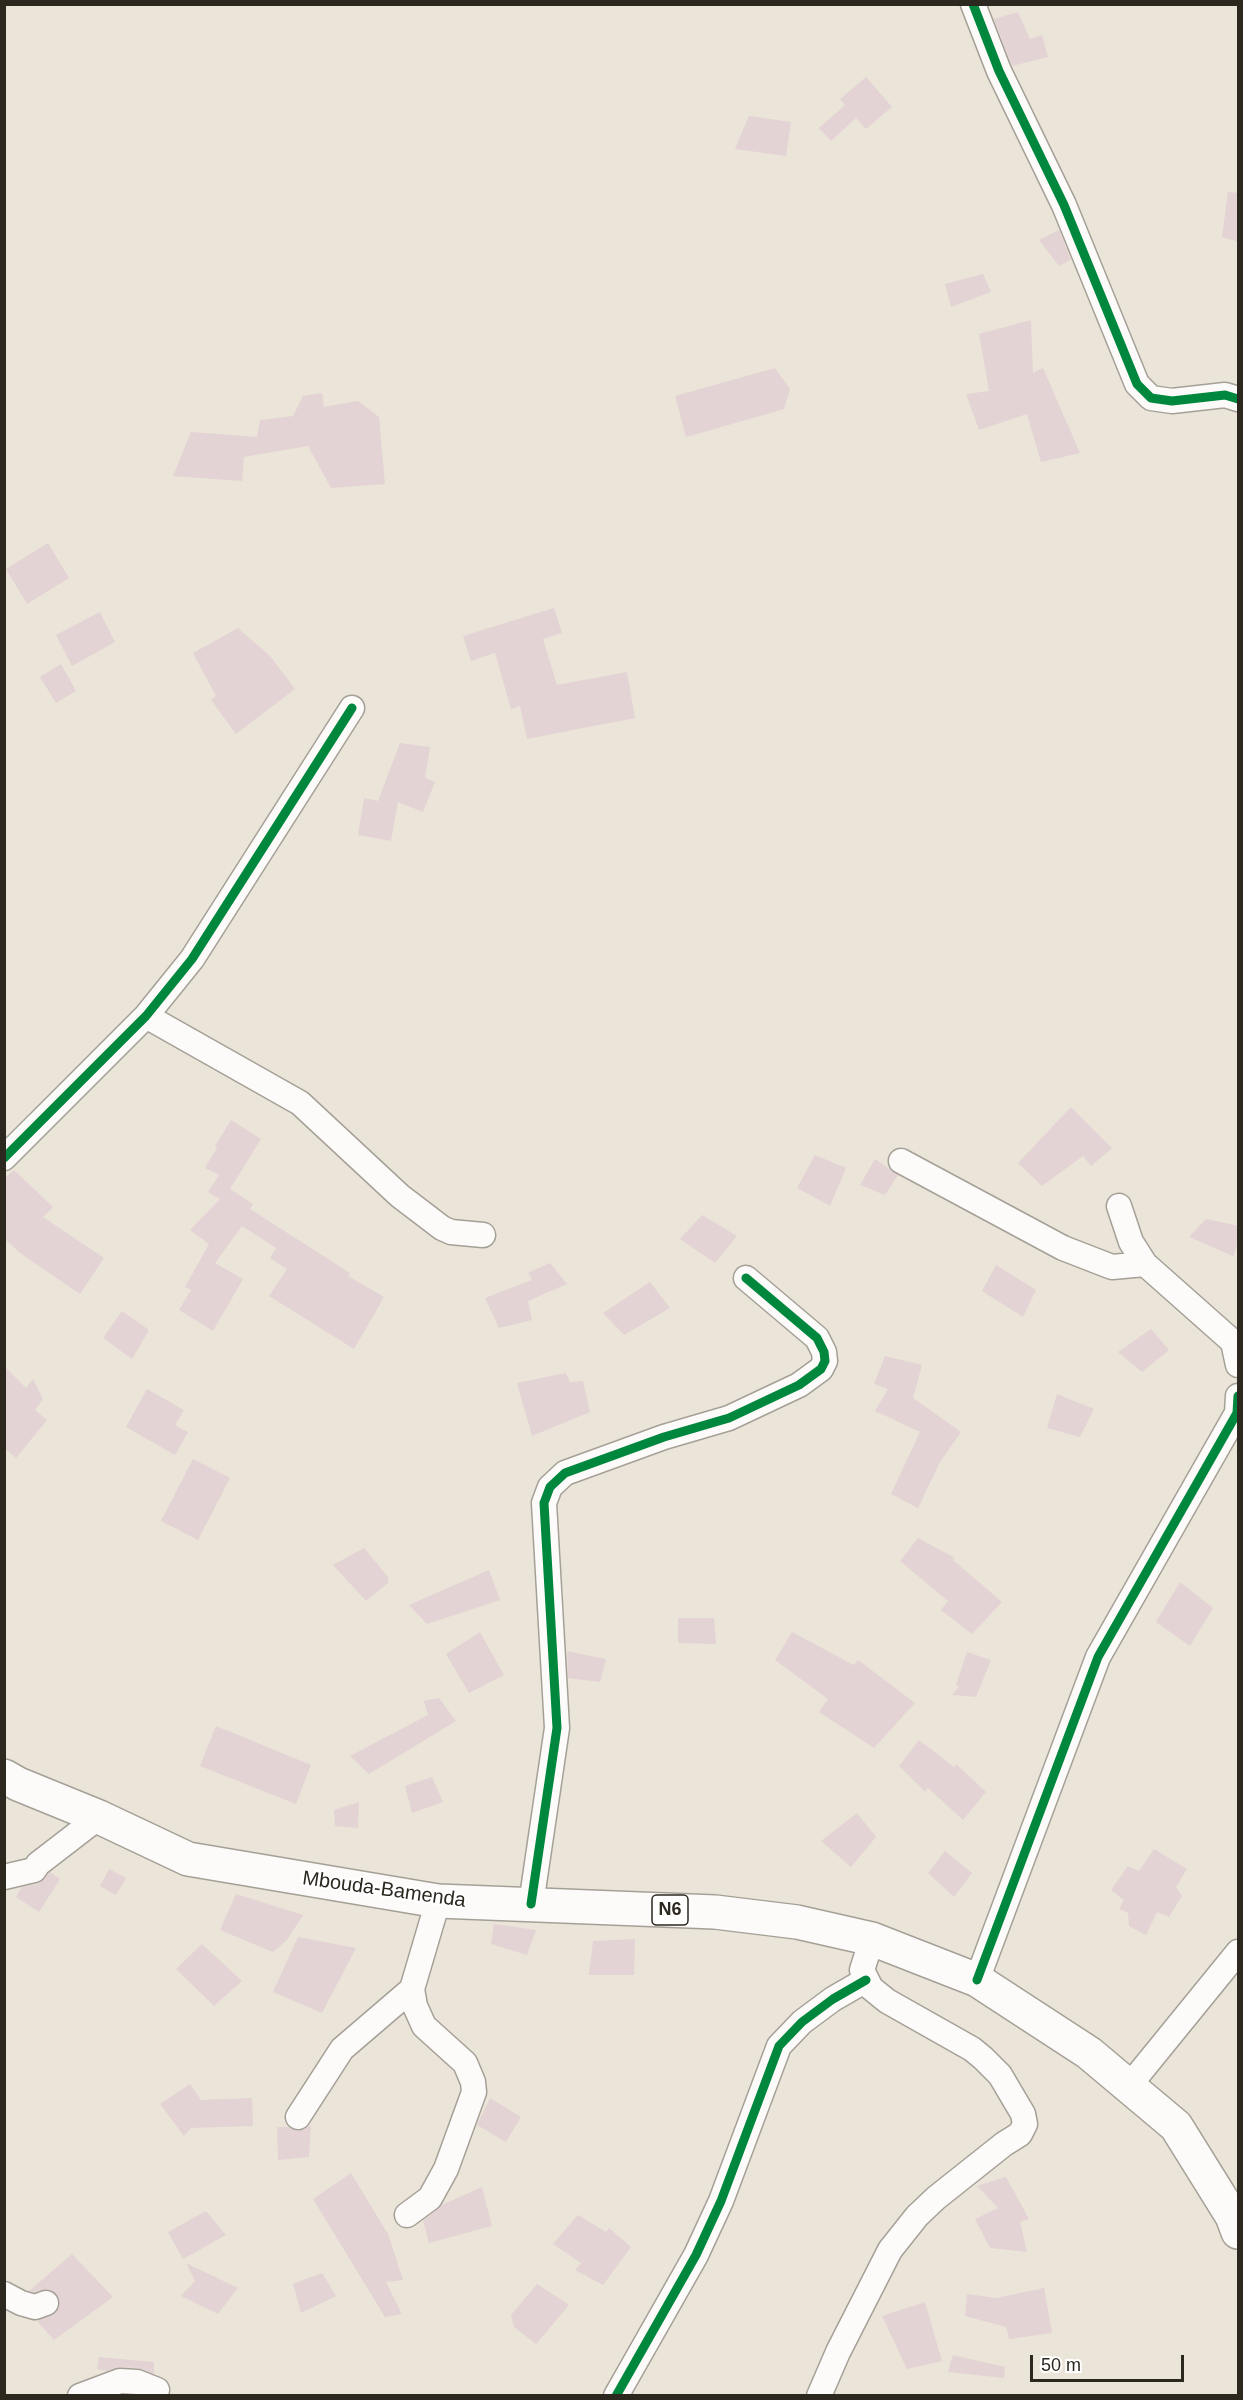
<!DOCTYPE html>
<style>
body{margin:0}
#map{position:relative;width:1243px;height:2400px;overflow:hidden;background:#ebe4d8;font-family:Helvetica,sans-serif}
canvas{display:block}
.frame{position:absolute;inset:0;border:6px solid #2c281f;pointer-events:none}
.scale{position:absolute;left:1030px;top:2355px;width:154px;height:27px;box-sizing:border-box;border:3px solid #2c281f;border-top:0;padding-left:8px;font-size:18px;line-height:21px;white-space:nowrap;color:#2c281f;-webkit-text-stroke:4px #fff;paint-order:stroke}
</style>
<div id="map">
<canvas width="1243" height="2400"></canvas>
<div class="frame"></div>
<div class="scale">50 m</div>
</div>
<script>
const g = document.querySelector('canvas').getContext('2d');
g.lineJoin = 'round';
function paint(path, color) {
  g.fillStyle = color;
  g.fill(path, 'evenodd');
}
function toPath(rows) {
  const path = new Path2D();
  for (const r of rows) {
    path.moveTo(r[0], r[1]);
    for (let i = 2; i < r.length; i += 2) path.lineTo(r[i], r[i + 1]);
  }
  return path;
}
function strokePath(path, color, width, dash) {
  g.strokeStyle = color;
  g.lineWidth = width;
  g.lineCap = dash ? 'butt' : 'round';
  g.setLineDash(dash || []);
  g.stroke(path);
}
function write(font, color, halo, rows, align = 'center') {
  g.font = font + ' Helvetica,sans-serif';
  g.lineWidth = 4.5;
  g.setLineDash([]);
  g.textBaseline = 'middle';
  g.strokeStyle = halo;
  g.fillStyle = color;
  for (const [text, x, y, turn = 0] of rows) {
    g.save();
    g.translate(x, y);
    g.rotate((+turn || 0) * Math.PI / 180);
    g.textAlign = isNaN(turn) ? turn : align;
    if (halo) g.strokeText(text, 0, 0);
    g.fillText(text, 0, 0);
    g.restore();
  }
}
paint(toPath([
 [1018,12,1030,39,1042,35,1048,57,1012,66,994,19],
 [866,77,892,107,866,129,856,118,831,141,819,128,845,105,840,99],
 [749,116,791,122,786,156,735,149],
 [1228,192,1239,193,1239,242,1222,237],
 [1059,230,1071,260,1059,266,1039,240],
 [983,274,991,292,951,307,945,284],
 [1031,320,1033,373,1043,368,1080,453,1041,462,1027,414,979,430,966,394,989,391,979,334],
 [775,368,790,389,784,409,686,437,675,396],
 [322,393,324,407,358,401,379,417,385,484,331,488,308,446,244,457,242,481,173,476,191,432,257,437,260,420,293,416,303,396],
 [48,543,69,578,27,604,6,569],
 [554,608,562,633,543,639,557,685,627,672,635,718,527,739,520,706,511,709,495,653,471,661,463,636],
 [100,612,115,642,72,666,56,635],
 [238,628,270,656,295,689,236,734,211,700,216,696,193,653],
 [61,664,76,691,56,703,40,677],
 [400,743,430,747,425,778,435,782,423,812,398,802,391,841,358,835,364,798,378,801],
 [1071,1107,1112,1148,1091,1166,1083,1156,1042,1186,1018,1163],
 [231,1120,261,1139,230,1189,253,1204,250,1209,350,1273,348,1276,384,1297,354,1349,269,1296,287,1269,270,1258,276,1248,242,1226,215,1263,243,1279,213,1331,179,1310,191,1290,185,1287,209,1244,190,1230,220,1199,208,1192,219,1175,205,1168,217,1148,215,1146],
 [815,1155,846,1168,830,1206,797,1188],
 [875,1159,898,1175,885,1195,860,1185],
 [14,1170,53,1207,43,1217,104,1258,80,1294,20,1253,4,1238,4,1179],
 [702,1215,737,1236,715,1263,680,1239],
 [1206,1219,1239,1226,1239,1240,1233,1256,1189,1237],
 [550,1263,567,1284,528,1301,532,1320,499,1328,485,1298,532,1280,528,1273],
 [996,1265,1036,1290,1023,1317,982,1291],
 [650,1282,670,1308,624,1335,603,1313],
 [122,1311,149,1330,132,1359,103,1338],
 [1151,1329,1169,1350,1142,1372,1118,1352],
 [885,1356,922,1365,913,1398,961,1432,940,1462,918,1508,891,1494,920,1432,875,1411,888,1389,874,1384],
 [4,1366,26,1388,33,1379,43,1399,35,1410,47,1420,16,1458,4,1448],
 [566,1373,570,1382,583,1381,590,1412,532,1436,517,1383],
 [147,1389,184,1410,175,1425,188,1432,175,1455,126,1427],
 [1057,1394,1094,1409,1080,1437,1047,1428],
 [193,1459,230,1478,198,1540,161,1521],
 [918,1538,955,1558,953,1560,1002,1602,972,1634,941,1610,948,1601,900,1561],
 [364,1548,388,1577,388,1583,366,1601,333,1565],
 [489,1570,500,1600,427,1624,409,1605],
 [1180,1582,1213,1608,1190,1646,1156,1622],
 [678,1618,714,1618,716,1644,678,1643],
 [480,1632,504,1675,469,1693,446,1654],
 [792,1632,854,1665,858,1660,915,1703,874,1748,819,1712,828,1699,775,1660],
 [567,1651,606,1659,600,1682,568,1678],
 [967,1652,991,1660,976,1697,952,1695,959,1687,956,1685],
 [439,1698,456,1721,369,1774,350,1756,428,1715,424,1701],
 [216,1726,311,1765,296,1804,200,1766],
 [919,1740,954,1767,956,1764,986,1792,963,1820,928,1788,925,1792,899,1766],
 [432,1777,443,1802,412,1813,405,1786],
 [359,1802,358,1828,335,1826,334,1810],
 [857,1813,876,1837,851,1867,821,1841],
 [1154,1849,1187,1869,1176,1887,1182,1896,1169,1917,1157,1912,1146,1935,1129,1926,1128,1913,1119,1909,1124,1900,1111,1890,1128,1866,1139,1871],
 [945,1851,972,1873,954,1897,928,1873],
 [109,1869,126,1878,116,1895,100,1886],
 [50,1872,60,1879,39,1912,16,1897,22,1887,38,1884],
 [236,1894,303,1915,287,1940,273,1952,220,1930],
 [494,1924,536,1930,527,1955,491,1944],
 [298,1937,356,1948,322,2013,273,1992],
 [635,1939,634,1975,589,1975,593,1941],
 [202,1944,242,1981,214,2006,176,1969],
 [190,2084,201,2100,252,2098,253,2126,191,2128,184,2136,160,2104],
 [490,2098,521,2117,506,2142,477,2125],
 [309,2126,311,2126,309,2157,278,2160,277,2127,288,2127,298,2131],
 [351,2173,388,2234,403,2280,386,2282,402,2314,385,2317,313,2199],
 [1006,2177,1029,2219,1020,2222,1027,2252,990,2248,975,2219,998,2208,977,2186],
 [482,2187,492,2226,429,2243,423,2221,442,2205],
 [206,2211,226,2235,183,2259,168,2232],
 [578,2215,606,2232,609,2228,631,2247,603,2285,575,2270,581,2263,553,2244],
 [72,2254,113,2297,54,2340,37,2321,56,2313,60,2305,59,2298,49,2289,34,2292,29,2291],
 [186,2263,238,2288,218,2314,181,2296,195,2281],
 [322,2273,336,2296,301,2313,293,2284],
 [537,2284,569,2305,536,2344,514,2327,511,2315],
 [1044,2288,1052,2333,1009,2339,1006,2327,965,2316,967,2294,996,2298],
 [925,2302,942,2361,907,2369,882,2316],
 [953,2355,1005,2367,1004,2378,948,2372],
 [99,2357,154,2362,154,2374,138,2368,120,2367,107,2371,97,2369]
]), '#e4d3d4');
const minor = toPath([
 [973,4,999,71,1064,205,1137,384,1151,398,1172,401,1225,395,1238,399],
 [146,1016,300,1103,400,1196,442,1228,451,1232,483,1235],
 [4,1158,146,1016,192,959,352,708],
 [901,1161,1063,1248,1112,1267,1145,1264],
 [1119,1206,1131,1242,1145,1264,1233,1342,1238,1365],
 [4,1877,34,1870,38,1864,99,1817],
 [531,1904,557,1728,544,1503,550,1487,565,1473,664,1437,729,1418,799,1385,821,1369,825,1361,824,1352,817,1338,746,1278],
 [977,1980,1098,1657,1237,1413,1238,1396],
 [1129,2086,1238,1952],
 [298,2117,342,2049,412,1989],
 [407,2215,430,2198,446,2169,474,2092,473,2082,465,2063,424,2026,415,2006,412,1989,438,1901],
 [4,2294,21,2303,35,2307,46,2303],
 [80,2396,120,2381,137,2382,157,2390],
 [616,2396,696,2255,721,2201,779,2046,802,2022,833,1999,866,1980],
 [819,2396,838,2352,890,2250,917,2216,936,2198,1004,2144,1020,2134,1025,2124,1023,2114,1000,2075,983,2058,972,2049,887,2001,871,1988,862,1970,872,1939]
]);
const highway = toPath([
 [4,1776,18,1784,99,1817,188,1859,438,1901,715,1912,797,1922,872,1939,977,1980,1089,2053,1176,2126,1232,2216,1238,2232]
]);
strokePath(minor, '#a5a097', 27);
strokePath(highway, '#a5a097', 36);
strokePath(minor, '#fcfbf9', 24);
strokePath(highway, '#fcfbf9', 33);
strokePath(toPath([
 [973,4,999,71,1064,205,1137,384,1151,398,1172,401,1225,395,1238,399],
 [4,1158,146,1016,192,959,352,708],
 [531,1904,557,1728,544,1503,550,1487,565,1473,664,1437,729,1418,799,1385,821,1369,825,1361,824,1352,817,1338,746,1278],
 [977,1980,1098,1657,1237,1413,1238,1396],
 [616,2396,696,2255,721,2201,779,2046,802,2022,833,1999,866,1980]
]), '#00873e', 9);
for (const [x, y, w] of [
 [670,1910,36]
]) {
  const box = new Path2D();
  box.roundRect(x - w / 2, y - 15, w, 30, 4.5);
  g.fillStyle = '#fff';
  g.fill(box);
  strokePath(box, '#2c281f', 1.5);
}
write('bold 18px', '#2c281f', null, [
 ["N6",670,1910]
]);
write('20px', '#2c281f', '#fff', [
 ["Mbouda-Bamenda",384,1890,8]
]);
</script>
